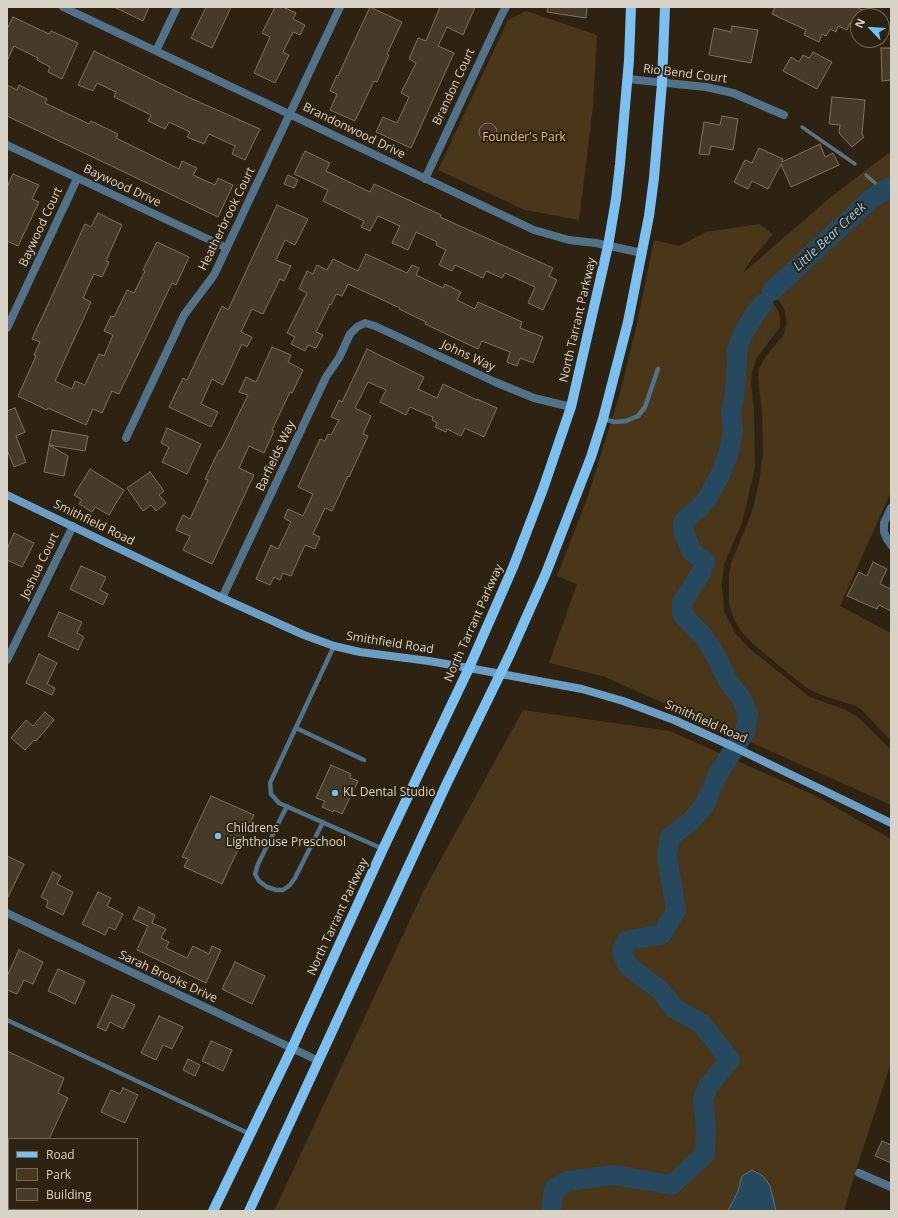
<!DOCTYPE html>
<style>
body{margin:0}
#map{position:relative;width:898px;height:1218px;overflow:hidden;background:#2e2312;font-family:"Open Sans",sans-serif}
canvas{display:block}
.frame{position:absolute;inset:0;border:8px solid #d9d2c7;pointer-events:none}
.legend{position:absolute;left:8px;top:1138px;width:130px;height:72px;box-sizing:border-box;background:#2e2312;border:1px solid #72695a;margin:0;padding:5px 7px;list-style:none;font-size:12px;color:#d9d2c7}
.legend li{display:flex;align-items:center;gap:8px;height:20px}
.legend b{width:20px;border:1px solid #72695a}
.north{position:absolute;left:850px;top:8px;width:40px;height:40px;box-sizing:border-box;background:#2e2312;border:1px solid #72695a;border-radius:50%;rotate:295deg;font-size:11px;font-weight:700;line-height:16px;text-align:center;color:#d9d2c7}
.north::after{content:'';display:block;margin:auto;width:14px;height:18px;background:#74c0f6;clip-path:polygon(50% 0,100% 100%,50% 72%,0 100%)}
</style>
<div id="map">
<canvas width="898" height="1218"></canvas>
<div class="frame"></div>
<ul class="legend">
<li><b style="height:5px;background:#7bc0f1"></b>Road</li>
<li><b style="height:11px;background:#4a3618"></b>Park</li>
<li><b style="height:11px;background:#463a29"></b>Building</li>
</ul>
<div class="north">N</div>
</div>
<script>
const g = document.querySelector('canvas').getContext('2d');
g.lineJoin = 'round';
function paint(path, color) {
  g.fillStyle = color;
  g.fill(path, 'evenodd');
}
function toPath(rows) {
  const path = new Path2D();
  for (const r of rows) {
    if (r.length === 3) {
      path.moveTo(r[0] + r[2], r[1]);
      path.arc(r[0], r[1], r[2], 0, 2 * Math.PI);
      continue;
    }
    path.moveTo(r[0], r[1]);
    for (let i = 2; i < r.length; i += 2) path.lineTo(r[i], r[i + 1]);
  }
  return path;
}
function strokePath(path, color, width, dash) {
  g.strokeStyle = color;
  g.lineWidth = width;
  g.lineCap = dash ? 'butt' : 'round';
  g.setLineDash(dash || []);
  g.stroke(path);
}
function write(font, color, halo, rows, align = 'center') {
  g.font = font + ' "Open Sans",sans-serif';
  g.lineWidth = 4;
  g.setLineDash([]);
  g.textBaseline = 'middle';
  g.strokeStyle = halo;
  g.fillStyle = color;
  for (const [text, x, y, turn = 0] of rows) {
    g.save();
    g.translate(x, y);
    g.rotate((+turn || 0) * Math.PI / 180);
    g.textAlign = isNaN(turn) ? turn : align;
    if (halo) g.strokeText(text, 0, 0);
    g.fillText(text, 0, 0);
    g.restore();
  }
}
paint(toPath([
 [526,11,597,35,593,107,579,220,525,210,438,170,508,20],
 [891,151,891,492,840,606,891,633,891,741,862,710,856,706,821,695,805,687,788,673,753,644,741,631,734,619,729,604,729,575,731,563,752,512,759,482,763,453,762,413,758,378,759,368,766,356,783,336,787,322,784,308,780,302,775,298,773,303,778,310,780,318,780,327,756,359,752,373,751,382,754,413,755,467,742,523,724,564,722,585,724,611,735,633,749,648,810,697,846,710,859,718,891,750,891,805,605,677,549,663,577,584,557,576,588,496,620,393,636,328,654,240,679,246,706,232,759,224,773,234,751,260,743,273,826,201],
 [523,710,670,731,816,796,891,839,891,1062,855,1174,844,1211,274,1211,424,890]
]), '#4a3618');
const water = toPath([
 [752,1170,763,1176,770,1186,776,1211,728,1211,738,1191,742,1176,752,1170]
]);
paint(water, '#274960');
strokePath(water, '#5c727f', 1);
strokePath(toPath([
 [802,127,855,164],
 [866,175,884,191]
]), '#5c727f', 3.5);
strokePath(toPath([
 [772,291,872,198,891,187],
 [551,1211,554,1189,568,1181,613,1175,672,1185,705,1154,706,1127,703,1100,708,1086,730,1060,702,1024,674,1008,660,990,628,966,622,952,626,941,662,934,676,910,667,856,670,837,690,822,704,806,718,774,745,732,748,714,741,698,728,681,715,654,703,636,682,614,682,603,701,573,705,561,692,552,684,533,683,522,697,510,707,499,718,479,728,455,733,432,731,411,734,399,737,364,737,349,744,332,755,314,763,304]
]), '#274960', 20);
const building = toPath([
 [114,7,149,7,143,21,114,7],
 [206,7,231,7,212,48,191,38,206,7],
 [275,7,283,7,296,13,293,19,305,25,300,35,293,32,283,52,289,55,275,83,254,73,270,37,262,33,275,7],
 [370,7,402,22,387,54,389,55,377,82,374,81,355,121,330,110,337,94,330,91,337,75,338,76,370,7],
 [440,7,475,7,463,35,447,27,438,46,454,53,411,148,376,132,383,117,397,123,409,97,401,93,416,63,409,59,418,38,426,41,440,7],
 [548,7,587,7,586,18,547,12,548,7],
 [775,7,856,7,875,16,858,16,858,27,850,23,847,30,838,26,836,32,830,29,826,36,822,34,819,42,804,35,806,30,772,14,775,7],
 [13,17,49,34,51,31,78,43,62,79,48,72,50,67,37,60,38,58,14,46,7,61,7,29,13,17],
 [732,26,758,30,751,63,709,55,714,28,731,32,732,26],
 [881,48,891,48,891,80,882,81,881,48],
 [94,51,190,98,260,129,245,160,232,154,235,146,209,134,204,144,187,137,190,132,169,122,165,129,148,121,151,115,114,97,116,92,97,83,93,91,78,85,94,51],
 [813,52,832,62,817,89,783,71,791,57,799,62,803,55,809,58,813,52],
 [7,85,17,90,19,85,47,99,45,103,89,124,91,121,118,134,116,138,179,169,182,161,197,168,193,175,215,185,218,178,233,185,218,217,7,116,7,85],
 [832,97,865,100,862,134,864,137,852,147,839,133,840,125,829,124,832,97],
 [722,116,738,119,733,150,711,146,709,155,699,154,704,122,720,125,722,116],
 [488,132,9],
 [820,144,825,157,833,153,839,165,791,187,781,164,768,189,752,181,748,189,734,182,745,160,752,163,759,148,783,159,782,162,820,144],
 [305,151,330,163,326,171,370,192,374,184,441,215,440,217,553,268,549,276,557,280,543,310,528,303,535,287,505,273,502,278,486,271,483,278,455,265,452,271,439,265,446,250,436,245,437,242,416,232,408,250,392,243,400,226,378,216,370,231,361,227,364,221,323,201,328,190,294,174,305,151],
 [13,174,39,185,32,199,39,202,18,246,7,241,7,187,13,174],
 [288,175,298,180,294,188,284,184,288,175],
 [277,205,308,219,295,245,285,240,276,260,291,266,284,281,280,279,263,314,252,309,241,332,252,337,247,347,242,344,223,385,212,379,201,404,218,412,211,427,169,407,183,378,187,380,222,306,228,310,277,205],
 [98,213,122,225,106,261,109,262,102,277,94,274,83,298,91,302,55,381,72,389,75,381,85,385,99,354,104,356,113,335,104,331,111,316,114,317,127,290,134,293,145,271,143,270,157,242,189,257,176,285,172,283,119,394,112,391,102,413,93,409,86,425,48,408,47,410,18,396,36,356,34,355,40,342,32,339,85,224,91,227,98,213],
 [366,254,407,273,412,265,419,268,416,275,443,288,445,284,461,292,457,300,475,309,478,302,522,322,520,328,543,337,533,363,520,358,517,366,507,362,510,352,482,341,478,349,425,324,426,322,399,309,400,308,348,284,342,296,336,294,331,305,330,304,316,332,323,335,316,348,308,345,305,351,291,344,295,337,287,333,307,293,299,289,307,271,313,274,317,265,327,270,333,259,358,271,366,254],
 [272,347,291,355,288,362,303,370,292,393,290,392,272,430,274,431,264,453,249,446,239,468,254,475,212,564,183,550,190,536,176,530,183,515,190,519,208,480,205,479,219,450,221,450,248,395,239,392,246,377,256,382,272,347],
 [367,349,424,377,418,389,437,398,443,384,477,400,477,399,497,408,484,437,465,428,461,436,447,429,446,432,435,427,437,423,432,420,433,417,410,407,406,415,380,402,386,390,368,382,355,408,371,416,363,434,368,436,349,477,348,476,332,511,325,508,313,534,320,537,315,549,305,545,291,576,283,573,280,580,274,577,270,585,256,579,271,545,278,549,291,522,284,518,288,509,303,516,313,494,298,487,320,439,325,441,328,434,331,435,339,420,331,417,339,400,342,402,367,349],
 [15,408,25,432,16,436,26,462,14,467,7,450,7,411,15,408],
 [167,428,201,444,187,474,162,462,169,447,161,443,167,428],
 [52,430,88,436,85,451,49,445,68,456,64,476,44,472,52,430],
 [90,469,124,490,109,515,95,507,92,512,79,504,82,500,74,495,90,469],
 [150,472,164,491,159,495,166,503,156,511,151,505,143,511,127,488,150,472],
 [14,533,34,543,22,567,7,560,7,549,14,533],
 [873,562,887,569,880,584,891,589,891,611,879,605,877,609,847,596,859,572,867,576,873,562],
 [81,566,106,577,100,590,108,594,103,605,70,589,81,566],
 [59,612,82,622,77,633,84,637,78,650,48,636,59,612],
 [39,654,57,663,47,684,55,688,52,695,26,683,39,654],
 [45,712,54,720,36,741,34,740,25,750,11,738,26,720,33,726,45,712],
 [331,765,351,774,350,778,358,781,342,814,334,810,333,812,322,807,325,801,316,798,331,765],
 [211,796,254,815,222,884,184,867,188,859,182,857,211,796],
 [7,856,24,864,7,899,7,856],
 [53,872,61,876,57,884,73,892,63,915,46,907,48,901,41,897,53,872],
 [98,892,111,898,107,906,123,914,115,930,109,927,105,935,82,924,98,892],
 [139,907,155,915,152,923,166,929,161,938,169,942,166,948,187,958,193,946,209,954,212,946,221,950,206,983,137,950,148,926,133,919,139,907],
 [19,950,43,962,33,984,24,980,17,994,7,990,7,976,19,950],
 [235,962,265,976,252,1004,222,989,235,962],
 [58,969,85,981,75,1004,48,991,58,969],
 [112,995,135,1005,123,1029,110,1022,106,1031,97,1027,112,995],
 [159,1016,183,1027,172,1049,163,1045,156,1060,141,1053,159,1016],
 [211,1041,232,1050,223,1071,202,1061,211,1041],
 [7,1051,64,1078,58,1093,68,1098,49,1139,7,1139,7,1051],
 [188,1059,200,1065,195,1076,183,1070,188,1059],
 [123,1088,138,1095,125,1123,101,1112,111,1090,120,1094,123,1088],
 [882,1141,891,1145,891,1163,875,1156,882,1141]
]);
paint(building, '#463a29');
strokePath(building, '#80725f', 1);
strokePath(toPath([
 [603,419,615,422,626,421,638,416,645,407,658,369],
 [334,646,270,783,271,794,279,803,383,849],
 [296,728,364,760],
 [287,806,258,864,255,874,259,881,267,887,276,890,283,890,290,885,295,878,323,822],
 [7,1020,250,1134],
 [7,1171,9,1172],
 [89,1209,93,1211]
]), '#52728a', 4.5);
strokePath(toPath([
 [63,7,534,230,569,240,596,243,642,253],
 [156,51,177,7],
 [627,79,706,87,733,93,784,115],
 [7,145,227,248],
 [425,179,502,14,506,7],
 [7,328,77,179],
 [126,438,184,315,214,275,340,7],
 [891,508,884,523,884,532,887,539,891,545],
 [222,598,326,377,339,358,350,334,357,327,365,323,375,326,495,382,534,398,571,407],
 [7,660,73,526],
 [7,913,319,1061],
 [859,1173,891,1187]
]), '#52728a', 8);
strokePath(toPath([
 [7,495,222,598,304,635,334,646,360,652,429,661,469,668,582,689,623,701,674,720,734,747,891,823]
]), '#6a9ec4', 8);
strokePath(toPath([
 [213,1211,292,1048,383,849,469,668,514,565,543,489,571,407,608,246,616,199,620,164,629,60,631,7],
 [249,1211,446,785,510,654,546,573,591,457,603,419,628,322,649,216,654,178,662,83,665,7]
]), '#7bc0f1', 10);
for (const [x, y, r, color] of [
 [335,793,4,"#74c0f6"],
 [218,836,4,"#74c0f6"]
]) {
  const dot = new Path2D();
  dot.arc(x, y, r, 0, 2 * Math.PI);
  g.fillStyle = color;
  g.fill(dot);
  strokePath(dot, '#2e2312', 1.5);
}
write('12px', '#d9d2c7', '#2e2312', [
 ["Rio Bend Court",685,74,7],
 ["Brandon Court",454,87,-65],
 ["Brandonwood Drive",354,131,26],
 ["Baywood Drive",122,186,25],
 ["Heatherbrook Court",227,219,-64],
 ["Baywood Court",41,227,-65],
 ["North Tarrant Parkway",578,320,-77],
 ["Johns Way",468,356,25],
 ["Barfields Way",276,456,-65],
 ["Smithfield Road",94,523,26],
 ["Joshua Court",40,566,-64],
 ["North Tarrant Parkway",474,623,-66],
 ["Smithfield Road",390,643,9],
 ["Smithfield Road",706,722,24],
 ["North Tarrant Parkway",338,917,-65],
 ["Sarah Brooks Drive",168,977,25]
]);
write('12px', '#e1b880', '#2e2312', [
 ["Founder's Park",524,138]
]);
write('12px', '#d9d2c7', '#2e2312', [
 ["KL Dental Studio",343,793],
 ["Childrens",226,829],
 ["Lighthouse Preschool",226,843]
], 'left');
write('italic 13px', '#8fcaf5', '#2e2312', [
 ["Little Bear Creek",830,237,-43]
]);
</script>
